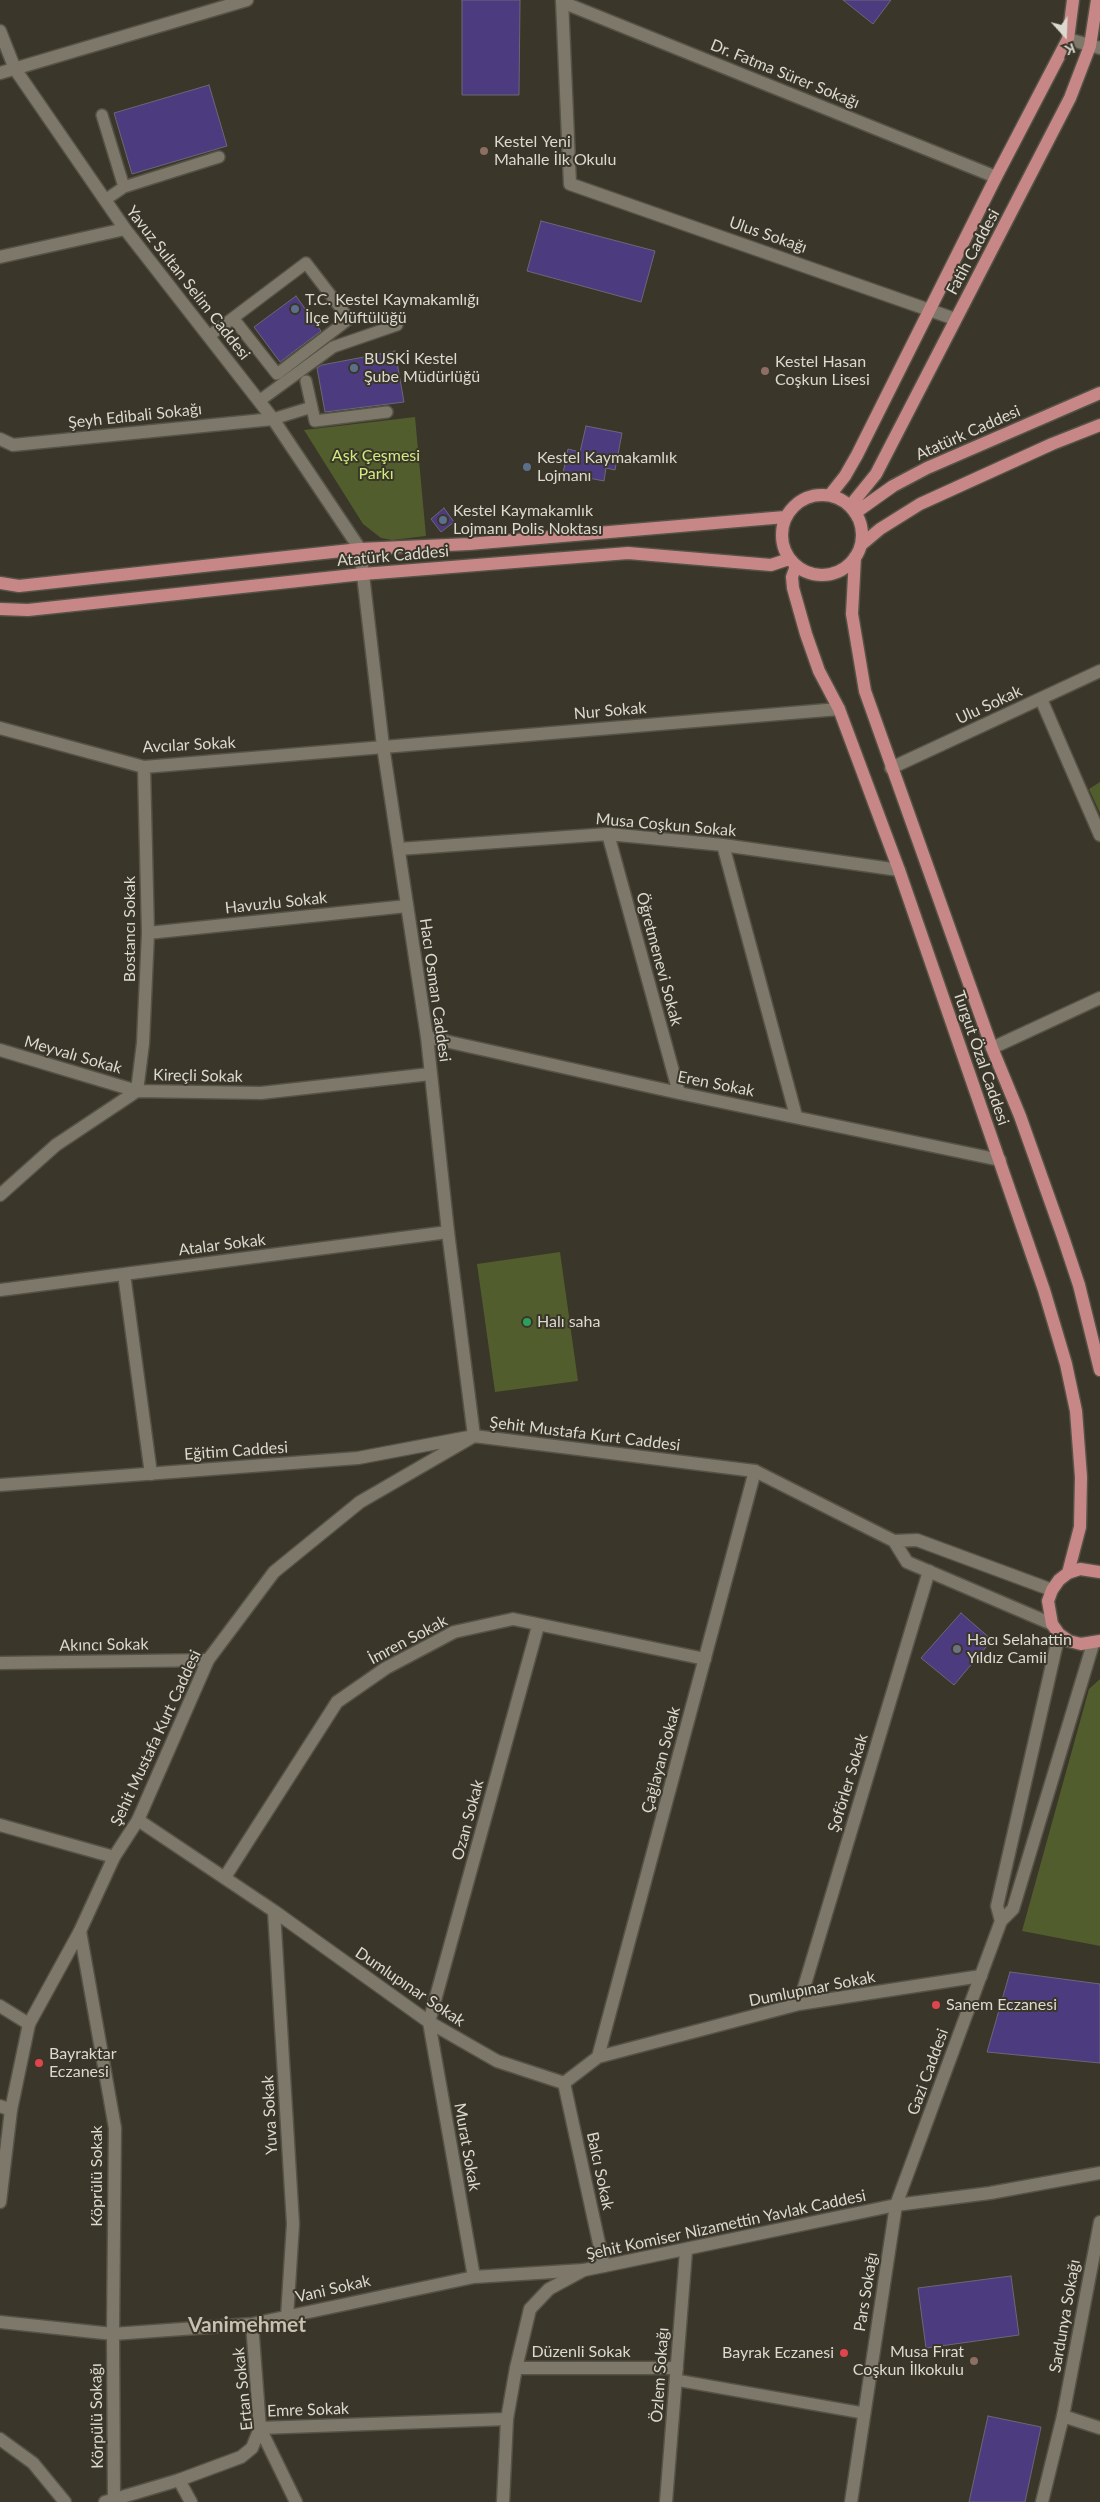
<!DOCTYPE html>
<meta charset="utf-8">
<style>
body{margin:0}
#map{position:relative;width:1100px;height:2502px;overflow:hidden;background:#3a3629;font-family:Lato,sans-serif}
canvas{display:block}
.north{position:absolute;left:1040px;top:10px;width:50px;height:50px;-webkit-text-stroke:4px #3a3629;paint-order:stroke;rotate:160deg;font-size:14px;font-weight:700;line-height:20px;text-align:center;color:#dbd9d0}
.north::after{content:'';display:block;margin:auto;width:18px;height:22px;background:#dbd9d0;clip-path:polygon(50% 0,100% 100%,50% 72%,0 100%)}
</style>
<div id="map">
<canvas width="1100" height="2502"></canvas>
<div class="north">K</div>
</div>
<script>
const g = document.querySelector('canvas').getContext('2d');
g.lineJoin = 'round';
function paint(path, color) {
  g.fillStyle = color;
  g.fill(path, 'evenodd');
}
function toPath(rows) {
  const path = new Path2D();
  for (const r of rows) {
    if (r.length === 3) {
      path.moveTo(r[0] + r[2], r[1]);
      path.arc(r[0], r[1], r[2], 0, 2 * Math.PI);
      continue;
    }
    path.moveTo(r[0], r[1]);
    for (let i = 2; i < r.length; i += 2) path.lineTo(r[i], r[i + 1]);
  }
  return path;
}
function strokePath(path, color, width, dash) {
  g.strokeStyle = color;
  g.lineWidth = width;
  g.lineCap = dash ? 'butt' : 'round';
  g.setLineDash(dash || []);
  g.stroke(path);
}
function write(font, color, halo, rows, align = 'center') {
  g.font = font + ' Lato,sans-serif';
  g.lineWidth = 4;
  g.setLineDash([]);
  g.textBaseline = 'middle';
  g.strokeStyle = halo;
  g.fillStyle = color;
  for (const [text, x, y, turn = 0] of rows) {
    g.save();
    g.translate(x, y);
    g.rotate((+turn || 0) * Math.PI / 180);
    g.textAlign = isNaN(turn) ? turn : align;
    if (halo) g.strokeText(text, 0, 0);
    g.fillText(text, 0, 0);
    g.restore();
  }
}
paint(toPath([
 [415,417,426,536,392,540,381,538,363,524,304,430],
 [1100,782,1100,813,1089,789],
 [560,1252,578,1381,495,1392,477,1264],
 [1100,1679,1100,1946,1022,1931,1089,1689]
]), '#515d2c');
const building = toPath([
 [462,0,520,0,519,95,462,95,462,0],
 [843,0,891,0,873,24,843,0],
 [209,85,227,146,132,174,114,113,209,85],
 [541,221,655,251,641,302,527,271,541,221],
 [296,296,321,331,280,362,254,327,296,296],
 [395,351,404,402,325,412,317,368,322,365,395,351],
 [586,426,622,433,615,470,606,468,604,481,563,473,568,449,580,452,586,426],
 [444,508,454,522,441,532,431,519,444,508],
 [961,1613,992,1640,954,1685,921,1658,961,1613],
 [1010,1972,1100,1984,1100,2063,987,2052,1010,1972],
 [1011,2276,1019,2335,926,2348,918,2288,1011,2276],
 [988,2416,1041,2427,1025,2502,969,2502,988,2416]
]);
paint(building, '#4d3b7f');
strokePath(building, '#6a6876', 1);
const service = toPath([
 [102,115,124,187,219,157],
 [105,200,124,187],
 [306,263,349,319,277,374,233,318,306,263],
 [209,336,233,318],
 [306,381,315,421,387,412],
 [259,401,333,347,397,325],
 [273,419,312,407],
 [676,2380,863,2413]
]);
const minor = toPath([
 [562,0,570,184,955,319],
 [562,2,996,177],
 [1068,39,1100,48],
 [0,257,125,229],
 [0,439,13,445,273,419],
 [1041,699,1100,835],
 [0,728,144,767,839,709],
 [891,768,1100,671],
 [608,834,679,1093],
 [723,845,796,1116],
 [399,849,608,834,723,845,899,870],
 [148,933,407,906],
 [427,1037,679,1093,1000,1160],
 [992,1048,1100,998],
 [0,1050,137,1091,143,1043,148,933,144,767],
 [0,1195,56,1145,137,1091,261,1093,430,1074],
 [124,1274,151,1474],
 [0,1290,448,1232],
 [0,1663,208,1660],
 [138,1820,274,1911,429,2022,497,2061,564,2083,598,2057,799,2004,981,1976],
 [0,1825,114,1857],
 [225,1877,337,1702,386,1668,454,1632,513,1619,705,1659],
 [274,1911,293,2224,287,2317],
 [80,1931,115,2128,113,2334,114,2498],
 [799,2004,929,1571],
 [0,2006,29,2024],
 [598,2057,755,1471],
 [564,2083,604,2266],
 [0,2106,11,2110],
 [474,2277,429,2022,538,1626],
 [0,2322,113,2334,252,2324,474,2277,584,2270],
 [252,2324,260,2428,296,2502],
 [516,2368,677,2368],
 [0,2439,33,2463,65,2502],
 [105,2502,179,2480,241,2457,252,2448,260,2428,507,2419],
 [666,2502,686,2251],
 [851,2502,896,2205],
 [1042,2502,1063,2416,1100,2222]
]);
const tertiary = toPath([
 [179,2480,191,2502]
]);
const secondary = toPath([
 [0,31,15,69,125,229,273,419,360,549,383,746,427,1037,448,1232,474,1436,358,1458,0,1485],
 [0,73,247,0],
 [894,1541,907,1562,1052,1624],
 [1001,1921,997,1906,1059,1634],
 [0,2202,11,2110,29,2024,80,1931,114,1857,138,1820,208,1660,274,1572,360,1502,474,1436,755,1471,894,1541,917,1540,1052,1590],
 [896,2205,1001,1921,1013,1909,1093,1644],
 [1063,2416,1100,2428],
 [503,2502,507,2419,516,2368,530,2309,549,2289,584,2270,604,2266,896,2205,990,2193,1100,2173]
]);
const primary = toPath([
 [822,535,40],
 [830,495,845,476,857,455,996,177,1068,39,1073,0],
 [850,506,876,474,1070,98,1090,46,1097,0],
 [855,513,893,486,927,468,1100,393],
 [861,545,880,529,920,504,1052,444,1100,425],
 [855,557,852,614,865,691,992,1048,1020,1116,1063,1237,1079,1285,1100,1370],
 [796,566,792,577,793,588,806,634,819,671,839,709,899,870,1044,1290,1066,1364,1076,1411,1081,1477,1080,1527,1068,1573],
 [0,583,19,586,360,549,469,544,785,517],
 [0,609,28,610,363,574,628,553,771,565,789,559],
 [1100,1572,1080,1569,1068,1573,1059,1580,1052,1590,1048,1601,1052,1624,1059,1634,1069,1641,1081,1644,1100,1641]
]);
strokePath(service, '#555246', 14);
strokePath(minor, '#555246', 15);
strokePath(tertiary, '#555246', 15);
strokePath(secondary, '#555246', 15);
strokePath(primary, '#555246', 15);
strokePath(service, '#7d786a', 11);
strokePath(minor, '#7d786a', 12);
strokePath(tertiary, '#7d786a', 12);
strokePath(secondary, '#7d786a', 12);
strokePath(primary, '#c88787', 12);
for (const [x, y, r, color] of [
 [484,151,5,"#8d6e63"],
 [295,309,5,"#5c6f8a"],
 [354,368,5,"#5c6f8a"],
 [765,371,5,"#8d6e63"],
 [527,467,5,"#5c6f8a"],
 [443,520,5,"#5c6f8a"],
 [527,1322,5,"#2e9e5b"],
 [957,1649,5,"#6b7280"],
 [936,2005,5,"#e0444e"],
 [39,2063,5,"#e0444e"],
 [844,2353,5,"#e0444e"],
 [974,2361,5,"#8d6e63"]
]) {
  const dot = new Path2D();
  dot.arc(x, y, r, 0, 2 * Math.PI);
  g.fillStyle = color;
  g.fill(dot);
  strokePath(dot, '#3a3629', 2);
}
write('16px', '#dbd9d0', '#3a3629', [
 ["Dr. Fatma Sürer Sokağı",785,74,22],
 ["Ulus Sokağı",768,235,19],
 ["Fatih Caddesi",973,252,-62],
 ["Yavuz Sultan Selim Caddesi",188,283,52],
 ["Şeyh Edibali Sokağı",135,416,-6],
 ["Atatürk Caddesi",968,433,-24],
 ["Atatürk Caddesi",393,556,-5],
 ["Ulu Sokak",989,705,-25],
 ["Nur Sokak",610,711,-5],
 ["Avcılar Sokak",189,745,-3],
 ["Musa Coşkun Sokak",666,825,5],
 ["Havuzlu Sokak",276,903,-6],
 ["Bostancı Sokak",130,929,-90],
 ["Öğretmenevi Sokak",659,959,75],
 ["Hacı Osman Caddesi",435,990,82],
 ["Meyvalı Sokak",73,1055,16],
 ["Turgut Özal Caddesi",981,1058,71],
 ["Kireçli Sokak",198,1076,1],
 ["Eren Sokak",716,1084,11],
 ["Atalar Sokak",222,1245,-7],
 ["Şehit Mustafa Kurt Caddesi",585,1434,7],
 ["Eğitim Caddesi",236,1451,-4],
 ["İmren Sokak",408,1640,-28],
 ["Akıncı Sokak",104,1645,-1],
 ["Şehit Mustafa Kurt Caddesi",156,1738,-65],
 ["Çağlayan Sokak",661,1760,-75],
 ["Şoförler Sokak",848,1783,-73],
 ["Ozan Sokak",468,1820,-75],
 ["Dumlupınar Sokak",410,1987,34],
 ["Dumlupınar Sokak",812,1989,-11],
 ["Gazi Caddesi",928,2072,-70],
 ["Yuva Sokak",270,2115,-93],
 ["Murat Sokak",467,2147,80],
 ["Balcı Sokak",600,2171,78],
 ["Köprülü Sokak",97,2176,-90],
 ["Şehit Komiser Nizamettin Yavlak Caddesi",726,2225,-12],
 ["Vani Sokak",333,2289,-13],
 ["Pars Sokağı",866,2292,-81],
 ["Sardunya Sokağı",1065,2316,-80],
 ["Düzenli Sokak",581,2352],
 ["Özlem Sokağı",660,2375,-86],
 ["Ertan Sokak",243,2389,-96],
 ["Emre Sokak",308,2410,-2],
 ["Körpülü Sokağı",97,2416,-91]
]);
write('16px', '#dbd9d0', '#3a3629', [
 ["Kestel Yeni",494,142],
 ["Mahalle İlk Okulu",494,160],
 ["T.C. Kestel Kaymakamlığı",305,300],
 ["İlçe Müftülüğü",305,318],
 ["BUSKİ Kestel",364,359],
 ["Şube Müdürlüğü",364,377],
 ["Kestel Hasan",775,362],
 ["Coşkun Lisesi",775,380],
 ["Kestel Kaymakamlık",537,458],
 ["Lojmanı",537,476],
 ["Kestel Kaymakamlık",453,511],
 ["Lojmanı Polis Noktası",453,529],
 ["Halı saha",537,1322],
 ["Hacı Selahattin",967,1640],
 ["Yıldız Camii",967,1658],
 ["Sanem Eczanesi",946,2005],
 ["Bayraktar",49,2054],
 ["Eczanesi",49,2072],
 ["Musa Fırat",964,2352,"right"],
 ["Coşkun İlkokulu",964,2370,"right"],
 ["Bayrak Eczanesi",834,2353,"right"]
], 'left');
write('16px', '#d0ec7d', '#3a3629', [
 ["Aşk Çeşmesi",376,456],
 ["Parkı",376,474]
]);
write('bold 21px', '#c7c1b1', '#3a3629', [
 ["Vanimehmet",247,2325]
]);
</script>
